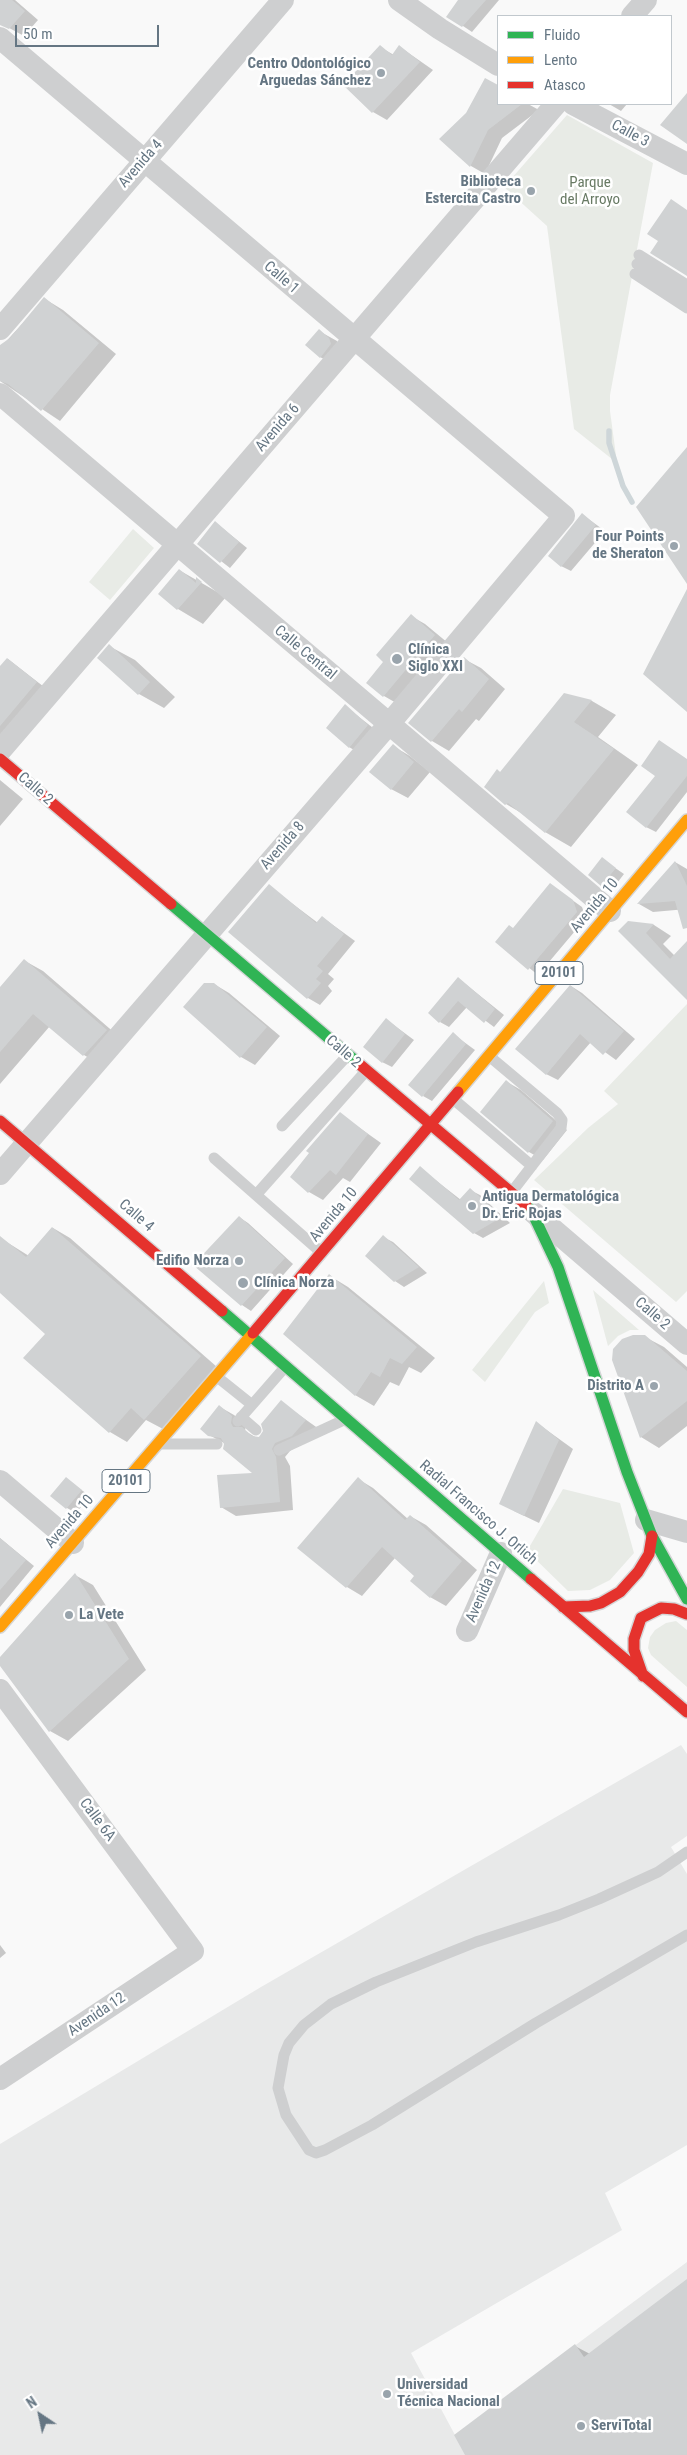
<!DOCTYPE html>
<meta charset="utf-8">
<style>
body{margin:0}
#map{position:relative;width:687px;height:2455px;overflow:hidden;background:#f9f9f9;font-family:"Roboto Condensed",sans-serif}
canvas{display:block}
.legend{position:absolute;left:497px;top:15px;width:175px;height:90px;box-sizing:border-box;background:#fff;border:1px solid #c1c8cd;margin:0;padding:6px 9px;list-style:none;font-size:15px;color:#657683}
.legend li{display:flex;align-items:center;gap:10px;height:25px}
.legend b{width:25px;border:1px solid #c1c8cd}
.north{position:absolute;left:15px;top:2390px;width:50px;height:50px;-webkit-text-stroke:4px #fff;paint-order:stroke;rotate:326deg;font-size:14px;font-weight:700;line-height:20px;text-align:center;color:#657683}
.north::after{content:'';display:block;margin:auto;width:18px;height:22px;background:#657683;clip-path:polygon(50% 0,100% 100%,50% 72%,0 100%)}
.scale{position:absolute;left:15px;top:25px;width:144px;height:22px;box-sizing:border-box;border:2px solid #657683;border-top:0;padding-left:6px;font-size:15px;line-height:18px;white-space:nowrap;color:#657683;-webkit-text-stroke:4px #fff;paint-order:stroke}
</style>
<div id="map">
<canvas width="687" height="2455"></canvas>
<ul class="legend">
<li><b style="height:6px;background:#30b455"></b>Fluido</li>
<li><b style="height:6px;background:#ff9f0a"></b>Lento</li>
<li><b style="height:6px;background:#e5322d"></b>Atasco</li>
</ul>
<div class="north">N</div>
<div class="scale">50 m</div>
</div>
<script>
const g = document.querySelector('canvas').getContext('2d');
g.lineJoin = 'round';
function paint(path, color) {
  g.fillStyle = color;
  g.fill(path, 'evenodd');
}
function toPath(rows) {
  const path = new Path2D();
  for (const r of rows) {
    path.moveTo(r[0], r[1]);
    for (let i = 2; i < r.length; i += 2) path.lineTo(r[i], r[i + 1]);
  }
  return path;
}
function strokePath(path, color, width, dash) {
  g.strokeStyle = color;
  g.lineWidth = width;
  g.lineCap = dash ? 'butt' : 'round';
  g.setLineDash(dash || []);
  g.stroke(path);
}
function write(font, color, halo, rows, align = 'center') {
  g.font = font + ' "Roboto Condensed",sans-serif';
  g.lineWidth = 5;
  g.setLineDash([]);
  g.textBaseline = 'middle';
  g.strokeStyle = halo;
  g.fillStyle = color;
  for (const [text, x, y, turn = 0] of rows) {
    g.save();
    g.translate(x, y);
    g.rotate((+turn || 0) * Math.PI / 180);
    g.textAlign = isNaN(turn) ? turn : align;
    if (halo) g.strokeText(text, 0, 0);
    g.fillText(text, 0, 0);
    g.restore();
  }
}
paint(toPath([
 [681,1745,687,1754,687,1836,671,1847,687,1874,687,2145,605,2193,622,2230,411,2353,455,2435,687,2262,687,2455,0,2455,0,2144,261,1987]
]), '#e8e9e9');
paint(toPath([
 [567,115,653,163,610,395,610,411,617,463,574,429,547,226,504,187],
 [133,529,154,548,110,600,89,582],
 [687,1004,687,1291,676,1302,534,1180,588,1128,618,1104,604,1091],
 [544,1281,549,1303,535,1312,485,1382,472,1370],
 [593,1290,639,1330,630,1330,618,1336,608,1346],
 [563,1489,620,1503,634,1553,610,1580,590,1590,568,1591,527,1551],
 [676,1621,687,1630,687,1687,651,1655,648,1648,650,1637,655,1630,666,1623]
]), '#e8ebe6');
paint(toPath([
 [0,0,15,0,38,20,24,36,0,23],
 [459,0,499,0,472,32,448,16],
 [380,47,394,55,400,47,433,70,387,120,373,112],
 [486,80,498,87,498,104,528,104,539,110,502,138,485,174,471,166,441,139,467,114],
 [609,104,627,104,621,111],
 [45,299,63,310,116,354,60,421,0,381,0,348],
 [319,331,337,341,339,367,320,357],
 [583,515,605,531,571,571,561,566],
 [215,522,247,548,230,568,199,544],
 [179,570,226,597,203,624,178,609,159,594],
 [411,616,425,624,448,643,398,704,384,696,385,662],
 [109,646,135,660,175,697,164,708,139,694],
 [8,659,48,690,0,739,0,669],
 [464,659,481,668,505,689,479,721,476,719,449,751,432,741,410,723],
 [564,695,592,701,616,715,598,737,638,765,571,847,545,832,523,814,506,804,497,770,501,773],
 [345,706,377,731,359,753,349,747],
 [393,746,410,756,430,772,408,798,391,789],
 [687,759,687,792,656,832,646,827],
 [0,780,23,799,0,826],
 [602,859,624,874,611,891,589,875],
 [675,862,687,869,687,909,653,912,639,904],
 [551,885,582,907,586,918,538,975,497,942,514,929],
 [269,886,318,923,322,917,355,941,328,974,334,979,328,986,332,991,320,1005,308,998,229,932],
 [629,922,654,925,671,936,663,944,675,956,687,943,687,998],
 [25,961,43,971,124,1041,102,1066,84,1055,50,1026,0,1084,0,989],
 [458,978,504,1015,494,1027,467,1007,449,1027,440,1022],
 [214,984,229,993,280,1036,255,1065,241,1057],
 [571,986,582,993,635,1039,616,1060,591,1042,558,1080,546,1074],
 [387,1020,414,1040,392,1067,382,1062],
 [453,1034,475,1050,432,1101,423,1096],
 [507,1082,521,1090,567,1130,543,1160,529,1152,482,1112],
 [340,1114,381,1143,350,1182,343,1178,323,1200,309,1192,292,1177],
 [420,1168,461,1200,470,1190,480,1195,510,1223,483,1238,474,1233],
 [239,1217,248,1223,293,1264,251,1311,242,1305],
 [53,1228,70,1238,217,1367,163,1429,146,1420,127,1442,110,1432,47,1334,0,1292,0,1247,5,1241,29,1256],
 [383,1237,393,1242,427,1273,404,1287,395,1281],
 [330,1276,348,1287,435,1358,421,1373,409,1367,399,1386,390,1382,374,1406,355,1395],
 [645,1337,664,1347,687,1367,687,1426,659,1448,641,1437,613,1360],
 [281,1402,319,1429,290,1451,285,1457,290,1466,293,1510,236,1516,221,1507,255,1474,226,1444,209,1435,220,1407,234,1415,246,1425,245,1431,257,1438,263,1435],
 [537,1423,573,1449,539,1523,514,1511],
 [66,1479,90,1496,76,1513,67,1508],
 [358,1479,373,1488,408,1519,410,1516,426,1525,477,1570,446,1606,430,1597,416,1576,395,1558,362,1596,347,1587],
 [0,1538,34,1566,0,1607],
 [75,1575,93,1585,146,1670,68,1741,50,1731,0,1664,0,1659],
 [0,1945,6,1953,0,1958],
 [687,2280,687,2455,467,2455,575,2346,590,2354]
]), '#0003');
strokePath(toPath([
 [609,431,609,443,623,486,632,502]
]), '#ced6d9', 5.5);
paint(toPath([
 [0,0,12,0,25,11,9,29,0,25],
 [458,0,486,0,462,27,446,17],
 [380,45,392,55,399,45,420,62,372,113,343,85],
 [485,78,498,85,498,104,522,104,488,130,470,167,439,139,466,113],
 [687,93,687,144,660,125],
 [671,199,687,210,687,276,650,253,658,241,647,234],
 [44,297,99,343,41,411,8,384,0,381,0,345,10,338],
 [319,329,329,338,331,344,320,358,305,345],
 [687,447,687,584,636,507],
 [582,513,596,525,561,567,548,556],
 [215,521,239,542,220,563,197,544],
 [179,569,196,583,196,577,202,582,177,610,158,594],
 [687,589,687,712,643,674],
 [411,614,435,635,383,697,366,683,383,662,376,655],
 [109,644,150,682,138,695,97,658],
 [464,657,489,679,462,712,459,709,431,742,408,723],
 [7,658,37,682,0,726,0,666],
 [564,693,592,700,574,722,614,749,545,833,508,803,505,805,484,787,497,769,500,772],
 [345,704,368,725,349,748,326,728],
 [659,740,687,759,687,776,646,828,626,812,655,776,641,766],
 [393,744,414,762,391,790,369,772],
 [602,857,616,868,601,886,588,875],
 [675,861,687,886,687,928,683,929,675,901,637,904],
 [550,883,573,900,577,912,528,970,495,942,509,925,513,928],
 [269,884,316,923,322,916,344,934,317,966,323,971,316,979,321,983,307,999,228,932],
 [628,921,654,924,646,933,670,959,687,941,687,1000,618,931],
 [24,959,107,1030,83,1056,33,1014,0,1052,0,987],
 [458,977,495,1009,484,1023,458,1001,439,1023,428,1013],
 [204,983,214,983,267,1027,240,1058,183,1007],
 [570,985,624,1031,603,1055,580,1034,546,1075,515,1049],
 [386,1018,405,1034,382,1063,363,1047],
 [453,1032,466,1044,422,1097,408,1085],
 [506,1080,553,1121,528,1153,480,1112],
 [340,1112,368,1134,336,1175,330,1170,308,1193,290,1177,309,1153,306,1151],
 [420,1166,459,1200,470,1188,502,1217,473,1234,409,1179],
 [239,1216,285,1258,241,1306,193,1265],
 [52,1227,201,1356,144,1420,131,1408,109,1433,23,1358,45,1334,0,1293,0,1236,26,1257],
 [383,1235,419,1267,394,1282,365,1256],
 [329,1274,417,1347,402,1364,390,1358,380,1377,371,1372,355,1396,283,1334],
 [633,1335,645,1335,687,1371,687,1401,640,1438,612,1360,613,1349,622,1339],
 [281,1400,306,1420,292,1436,275,1443,272,1449,276,1457,280,1502,220,1508,217,1475,252,1473,223,1449,224,1444,221,1438,208,1436,200,1429,219,1405,232,1416,231,1423,233,1427,242,1427,252,1436,259,1437,263,1431,261,1424],
 [536,1421,559,1440,524,1516,499,1504],
 [66,1477,82,1490,66,1509,50,1496],
 [358,1477,405,1520,410,1515,462,1561,430,1598,410,1581,414,1576,382,1547,346,1588,297,1548],
 [0,1538,26,1560,0,1590],
 [75,1573,129,1659,49,1732,0,1666,0,1657],
 [687,2279,687,2455,465,2455,454,2435,575,2344,584,2357]
]), '#d0d2d3');
const fast = toPath([
 [171,904,358,1063],
 [526,1205,531,1210,558,1267,627,1472,652,1536,687,1599],
 [222,1311,531,1579]
]);
const slow = toPath([
 [458,1092,687,820],
 [0,1627,253,1333]
]);
const jam = toPath([
 [0,759,171,904],
 [358,1063,526,1205],
 [0,1121,222,1311],
 [253,1333,458,1092],
 [531,1579,687,1712],
 [563,1607,590,1606,601,1603,620,1592,638,1572,649,1554,652,1536],
 [643,1676,634,1650,634,1639,641,1618,661,1608,674,1609,687,1614]
]);
strokePath(fast, '#d5d6d7', 14);
strokePath(slow, '#d5d6d7', 14);
strokePath(jam, '#d5d6d7', 14);
strokePath(toPath([
 [639,255,687,285],
 [637,264,687,296],
 [635,274,687,308],
 [489,1056,557,1113,562,1120,561,1128,511,1193],
 [452,1098,532,1166],
 [282,1126,348,1055],
 [214,1158,322,1253],
 [256,1195,366,1071],
 [216,1376,251,1404],
 [241,1417,256,1430],
 [238,1421,286,1366],
 [162,1444,217,1444],
 [279,1450,346,1419],
 [687,1852,658,1872,599,1899,559,1915,476,1942,376,1982,331,2004,304,2025,289,2043,284,2055,278,2088,286,2115,309,2150,316,2153,325,2150,372,2125,536,2023,687,1935]
]), '#cecfd0', 11);
strokePath(toPath([
 [399,0,440,29,498,65],
 [632,16,646,0],
 [0,38,564,516,389,724,0,1174],
 [573,104,687,164],
 [0,329,283,0],
 [0,394,610,911],
 [0,751,556,104],
 [534,1213,687,1344],
 [0,1481,73,1543],
 [646,1520,687,1532],
 [467,1631,501,1553],
 [0,1690,193,1951,0,2079]
]), '#cecfd0', 22);
strokePath(fast, '#30b455', 11);
strokePath(slow, '#ff9f0a', 11);
strokePath(jam, '#e5322d', 11);
for (const [x, y, r, color] of [
 [381,73,5,"#99a4ac"],
 [531,191,5,"#99a4ac"],
 [674,546,5,"#99a4ac"],
 [397,659,6,"#99a4ac"],
 [472,1206,5,"#99a4ac"],
 [239,1261,5,"#99a4ac"],
 [243,1283,6,"#99a4ac"],
 [654,1386,5,"#99a4ac"],
 [69,1615,5,"#99a4ac"],
 [387,2394,5,"#99a4ac"],
 [581,2426,5,"#99a4ac"]
]) {
  const dot = new Path2D();
  dot.arc(x, y, r, 0, 2 * Math.PI);
  g.fillStyle = color;
  g.fill(dot);
  strokePath(dot, '#fff', 2);
}
for (const [x, y, w] of [
 [559,973,48],
 [126,1481,48]
]) {
  const box = new Path2D();
  box.roundRect(x - w / 2, y - 11.5, w, 23, 4);
  g.fillStyle = '#fff';
  g.fill(box);
  strokePath(box, '#657683', 1);
}
write('bold 14px', '#657683', null, [
 ["20101",559,973],
 ["20101",126,1481]
]);
write('bold 15px', '#657683', '#fff', [
 ["Centro Odontológico",371,64,"right"],
 ["Arguedas Sánchez",371,81,"right"],
 ["Biblioteca",521,182,"right"],
 ["Estercita Castro",521,199,"right"],
 ["Four Points",664,537,"right"],
 ["de Sheraton",664,554,"right"],
 ["Clínica",408,650],
 ["Siglo XXI",408,667],
 ["Antigua Dermatológica",482,1197],
 ["Dr. Eric Rojas",482,1214],
 ["Edifio Norza",229,1261,"right"],
 ["Clínica Norza",254,1283],
 ["Distrito A",644,1386,"right"],
 ["La Vete",79,1615],
 ["Universidad",397,2385],
 ["Técnica Nacional",397,2402],
 ["ServiTotal",591,2426]
], 'left');
write('15px', '#657683', '#fff', [
 ["Calle 3",630,134,28],
 ["Avenida 4",141,164,-49],
 ["Calle 1",281,278,41],
 ["Avenida 6",278,428,-49],
 ["Calle Central",305,653,40],
 ["Calle 2",35,789,41],
 ["Avenida 8",283,846,-49],
 ["Avenida 10",595,906,-50],
 ["Calle 2",343,1052,41],
 ["Avenida 10",334,1215,-50],
 ["Calle 4",136,1216,41],
 ["Calle 2",652,1314,41],
 ["Radial Francisco J. Orlich",478,1513,41],
 ["Avenida 10",70,1522,-49],
 ["Avenida 12",484,1592,-66],
 ["Calle 6A",97,1820,53],
 ["Avenida 12",97,2015,-34]
]);
write('15px', '#687a64', '#fff', [
 ["Parque",590,183],
 ["del Arroyo",590,200]
]);
</script>
